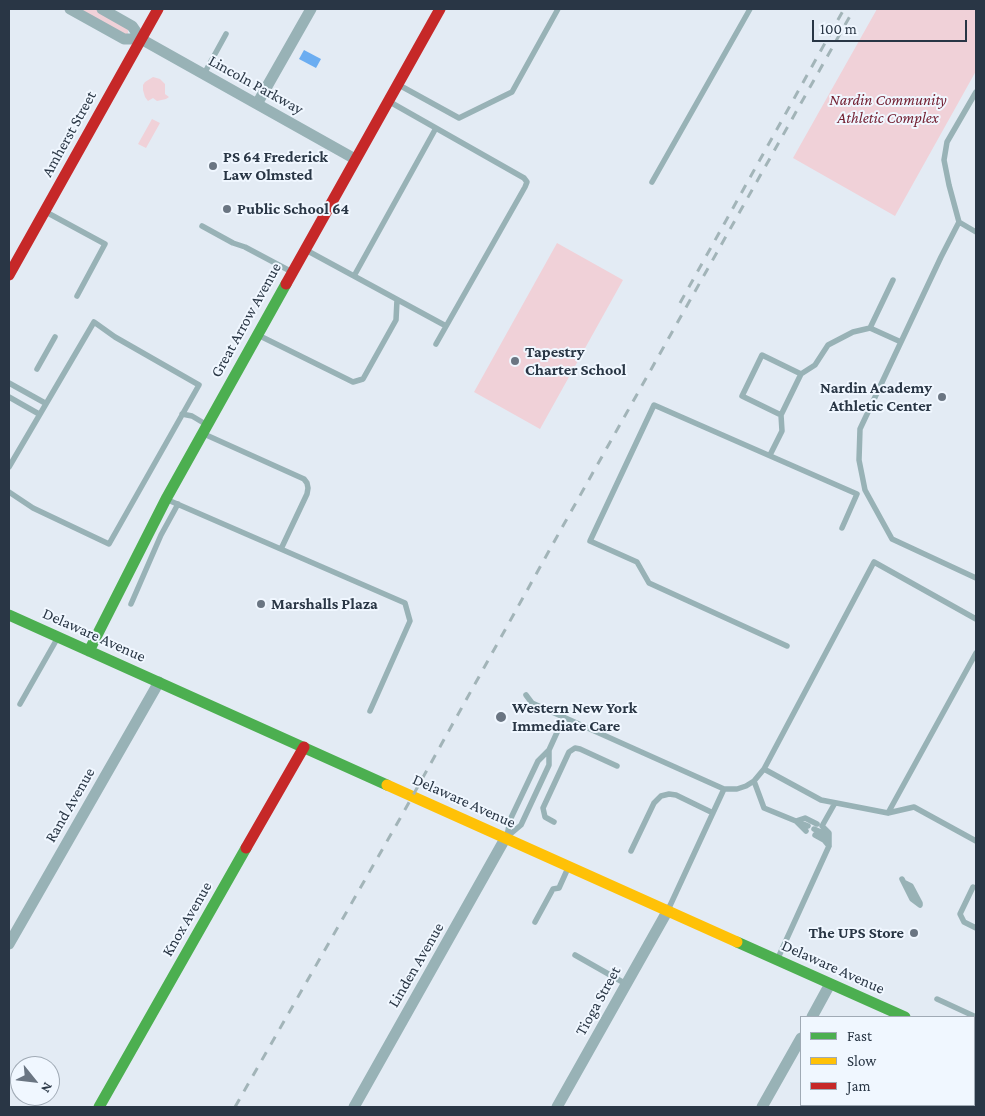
<!DOCTYPE html>
<style>
body{margin:0}
#map{position:relative;width:985px;height:1116px;overflow:hidden;background:#e3ebf4;font-family:"Crimson Pro",serif}
canvas{display:block}
.frame{position:absolute;inset:0;border:10px solid #293645;pointer-events:none}
.legend{position:absolute;left:800px;top:1016px;width:175px;height:90px;box-sizing:border-box;background:#f0f7ff;border:1px solid #a0aab5;margin:0;padding:6px 9px;list-style:none;font-size:15px;color:#293645}
.legend li{display:flex;align-items:center;gap:10px;height:25px}
.legend b{width:25px;border:1px solid #a0aab5}
.north{position:absolute;left:10px;top:1056px;width:50px;height:50px;box-sizing:border-box;background:#f0f7ff;border:1px solid #a0aab5;border-radius:50%;rotate:119deg;font-size:14px;font-weight:700;line-height:20px;text-align:center;color:#293645}
.north::after{content:'';display:block;margin:auto;width:18px;height:22px;background:#6a7582;clip-path:polygon(50% 0,100% 100%,50% 72%,0 100%)}
.scale{position:absolute;left:812px;top:20px;width:155px;height:22px;box-sizing:border-box;border:2px solid #293645;border-top:0;padding-left:6px;font-size:15px;line-height:18px;white-space:nowrap;color:#293645;-webkit-text-stroke:4px #f0f7ff;paint-order:stroke}
</style>
<div id="map">
<canvas width="985" height="1116"></canvas>
<div class="frame"></div>
<ul class="legend">
<li><b style="height:6px;background:#4caf50"></b>Fast</li>
<li><b style="height:6px;background:#ffc107"></b>Slow</li>
<li><b style="height:6px;background:#c62828"></b>Jam</li>
</ul>
<div class="north">N</div>
<div class="scale">100 m</div>
</div>
<script>
const g = document.querySelector('canvas').getContext('2d');
g.lineJoin = 'round';
function paint(path, color) {
  g.fillStyle = color;
  g.fill(path, 'evenodd');
}
function toPath(rows) {
  const path = new Path2D();
  for (const r of rows) {
    path.moveTo(r[0], r[1]);
    for (let i = 2; i < r.length; i += 2) path.lineTo(r[i], r[i + 1]);
  }
  return path;
}
function strokePath(path, color, width, dash) {
  g.strokeStyle = color;
  g.lineWidth = width;
  g.lineCap = dash ? 'butt' : 'round';
  g.setLineDash(dash || []);
  g.stroke(path);
}
function write(font, color, halo, rows, align = 'center') {
  g.font = font + ' "Crimson Pro",serif';
  g.lineWidth = 4;
  g.setLineDash([]);
  g.textBaseline = 'middle';
  g.strokeStyle = halo;
  g.fillStyle = color;
  for (const [text, x, y, turn = 0] of rows) {
    g.save();
    g.translate(x, y);
    g.rotate((+turn || 0) * Math.PI / 180);
    g.textAlign = isNaN(turn) ? turn : align;
    if (halo) g.strokeText(text, 0, 0);
    g.fillText(text, 0, 0);
    g.restore();
  }
}
paint(toPath([
 [78,9,96,9,128,27,128,33,127,35],
 [877,9,976,9,976,71,895,216,793,158],
 [153,77,160,79,165,84,165,94,169,97,166,99,157,101,153,98,148,101,145,97,143,90,143,85,145,82],
 [152,119,160,123,146,148,138,144],
 [557,243,623,280,540,429,474,392]
]), '#f0d1d8');
paint(toPath([
 [304,50,321,59,316,68,299,59]
]), '#6badf1');
strokePath(toPath([
 [204,74,226,34],
 [399,85,459,118,512,92,558,9],
 [390,102,524,178,527,182,525,187,436,344],
 [652,182,750,9],
 [46,212,105,244,77,296],
 [959,222,949,185,944,160,947,142,976,92],
 [202,226,233,243,245,247,292,272],
 [976,232,959,222,941,257,860,429,859,460,865,490,892,539,976,578],
 [306,250,446,326],
 [354,276,436,128],
 [870,328,893,280],
 [258,335,353,382,363,379,396,320,397,300],
 [37,369,55,337],
 [801,374,762,355,742,396,781,415,801,374,815,365,828,345,853,332,870,328,901,342],
 [9,383,45,403],
 [9,397,39,414],
 [182,414,192,416,207,425],
 [204,434,304,479,307,483,308,488,307,494,281,549],
 [770,455,782,431,781,415],
 [9,467,94,322,115,337,199,385,109,544,33,508,9,492],
 [168,500,405,603,410,621,370,711],
 [131,604,161,535,178,504],
 [976,619,874,562,764,769,821,800,888,813,914,807,976,841],
 [787,646,649,583,637,562,590,541,654,405,857,494,842,528],
 [526,695,532,703,724,789,737,789,746,786,754,781,764,769],
 [20,704,57,639],
 [754,781,764,808,808,826],
 [888,813,976,653],
 [554,822,545,817,543,808,569,752,575,748,580,749,617,766],
 [814,829,825,834,828,839],
 [806,831,796,821,805,818,817,824],
 [815,835,824,840,829,846],
 [507,836,510,820,538,761,549,750,564,717],
 [508,836,521,825,549,765,549,750],
 [631,851,654,803,661,796,669,794,676,795,713,813],
 [902,879,912,899,920,905],
 [905,883,911,886,920,903],
 [973,887,960,914,964,922,976,928],
 [668,910,724,789],
 [535,922,553,889,559,888,568,868],
 [575,955,626,984],
 [778,958,829,846,829,833,822,826,835,803],
 [937,999,976,1017],
 [886,1107,888,1105]
]), '#98b2b6', 5.5);
strokePath(toPath([
 [70,9,124,39,141,39],
 [102,9,132,26,141,39,355,159],
 [257,104,311,9],
 [9,944,159,682],
 [812,1017,830,984],
 [354,1107,506,837],
 [557,1107,668,910],
 [762,1107,801,1038]
]), '#98b2b6', 11);
strokePath(toPath([
 [9,615,387,785],
 [89,651,166,499,286,284],
 [737,942,905,1017],
 [974,1048,976,1050],
 [99,1107,246,848]
]), '#4caf50', 11);
strokePath(toPath([
 [387,785,737,942]
]), '#ffc107', 11);
strokePath(toPath([
 [9,275,158,9],
 [286,284,440,9],
 [246,848,304,747]
]), '#c62828', 11);
strokePath(toPath([
 [680,303,844,9],
 [235,1107,402,815,564,524,854,9]
]), '#a2b4b8', 3, [9, 9]);
for (const [x, y, r, color] of [
 [213,166,5,"#6a7582"],
 [227,209,5,"#6a7582"],
 [515,361,5,"#6a7582"],
 [942,397,5,"#6a7582"],
 [261,604,5,"#6a7582"],
 [501,717,6,"#6a7582"],
 [914,933,5,"#6a7582"]
]) {
  const dot = new Path2D();
  dot.arc(x, y, r, 0, 2 * Math.PI);
  g.fillStyle = color;
  g.fill(dot);
  strokePath(dot, '#f0f7ff', 2);
}
write('16px', '#293645', '#f0f7ff', [
 ["Lincoln Parkway",256,85,29],
 ["Amherst Street",69,134,-61],
 ["Great Arrow Avenue",246,320,-61],
 ["Delaware Avenue",94,635,24],
 ["Delaware Avenue",464,801,24],
 ["Rand Avenue",70,805,-60],
 ["Knox Avenue",187,919,-60],
 ["Linden Avenue",416,965,-60],
 ["Delaware Avenue",833,967,24],
 ["Tioga Street",598,1001,-61]
]);
write('italic 16px', '#721e30', '#f0f7ff', [
 ["Nardin Community",888,100],
 ["Athletic Complex",888,118]
]);
write('bold 16px', '#293645', '#f0f7ff', [
 ["PS 64 Frederick",223,157],
 ["Law Olmsted",223,175],
 ["Public School 64",237,209],
 ["Tapestry",525,352],
 ["Charter School",525,370],
 ["Nardin Academy",932,388,"right"],
 ["Athletic Center",932,406,"right"],
 ["Marshalls Plaza",271,604],
 ["Western New York",512,708],
 ["Immediate Care",512,726],
 ["The UPS Store",904,933,"right"]
], 'left');
</script>
